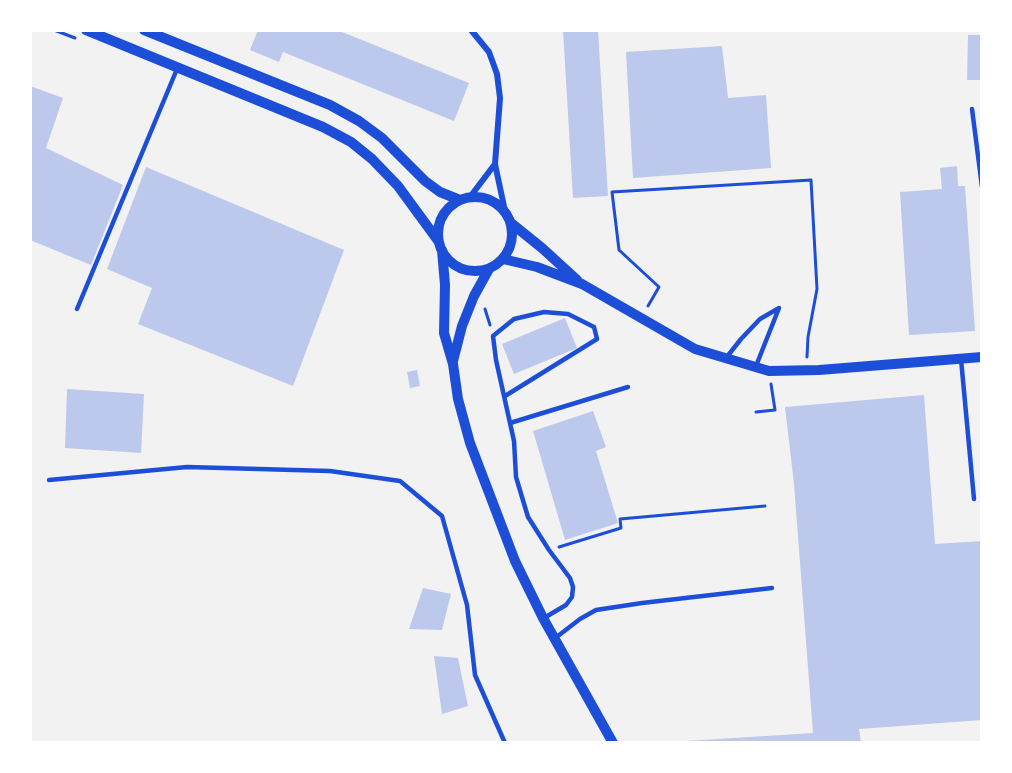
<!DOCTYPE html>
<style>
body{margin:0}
#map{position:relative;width:1012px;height:773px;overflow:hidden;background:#f2f2f2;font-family:Figtree,sans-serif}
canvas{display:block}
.frame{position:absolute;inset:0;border:32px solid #fff;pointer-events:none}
</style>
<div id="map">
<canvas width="1012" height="773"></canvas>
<div class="frame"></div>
</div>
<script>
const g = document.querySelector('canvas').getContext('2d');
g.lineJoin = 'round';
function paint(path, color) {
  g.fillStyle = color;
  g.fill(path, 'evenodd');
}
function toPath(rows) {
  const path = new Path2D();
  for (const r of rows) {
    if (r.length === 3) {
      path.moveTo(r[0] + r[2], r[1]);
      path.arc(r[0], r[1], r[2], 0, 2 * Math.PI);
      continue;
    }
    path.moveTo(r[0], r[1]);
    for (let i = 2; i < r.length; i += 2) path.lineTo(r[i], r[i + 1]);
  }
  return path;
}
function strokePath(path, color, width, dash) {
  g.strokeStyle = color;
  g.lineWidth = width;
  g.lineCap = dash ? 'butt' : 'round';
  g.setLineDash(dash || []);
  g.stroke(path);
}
paint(toPath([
 [258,30,337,30,469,83,454,121,283,52,279,62,250,50],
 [563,30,598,30,608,196,573,198],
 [968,35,982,35,982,80,967,80],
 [722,46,728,98,766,95,771,168,633,178,626,52],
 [30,86,63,98,46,148,123,185,91,265,30,240],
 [957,166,958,186,965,186,975,331,909,335,900,192,942,189,940,168],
 [146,167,344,250,293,386,138,324,152,288,107,269],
 [565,318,577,348,514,374,502,344],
 [417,370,420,386,410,388,407,372],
 [67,389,144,394,141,453,65,448],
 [924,395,935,544,982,541,982,720,859,729,861,743,687,743,687,741,813,733,794,484,785,407],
 [593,411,606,447,596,451,618,523,565,540,533,431],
 [423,588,451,594,442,630,409,629],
 [434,656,458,658,468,706,442,714]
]), '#bdc9ec');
strokePath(toPath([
 [54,30,75,38],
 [648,306,659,287,619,250,612,192,811,180,817,289,808,337,807,357],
 [485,309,490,325],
 [756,412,775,410,771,384],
 [559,547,621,528,620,519,765,506]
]), '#1d4ed8', 3);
strokePath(toPath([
 [972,109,982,187],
 [77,309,177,69],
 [726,358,741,339,760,319,779,308,756,366],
 [961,359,974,499],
 [505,396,597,339,594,327,568,314,544,312,514,319,493,336,496,360,514,441,516,477,528,517,549,550,570,578,573,587,572,597,566,605,544,618],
 [510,423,628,387],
 [49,480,187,467,330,471,400,481,442,516,467,605,475,675,505,743],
 [554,639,580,619,596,610,642,603,772,588]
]), '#1d4ed8', 4.5);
strokePath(toPath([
 [471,30,489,52,497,74,500,98,495,164,505,211],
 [470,197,495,164]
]), '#1d4ed8', 6);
strokePath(toPath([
 [86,30,323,127,351,142,372,159,398,186,439,242],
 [144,30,330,105,359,121,382,138,425,181,440,192,460,200],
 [475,234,37],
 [511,223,542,248,577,280],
 [442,250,445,285,444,333,453,364,458,399,470,443,515,561,543,618,613,743],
 [503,259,537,267,582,284,695,349,769,371,819,370,982,357],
 [453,361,462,326,474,296,489,269]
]), '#1d4ed8', 10);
</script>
